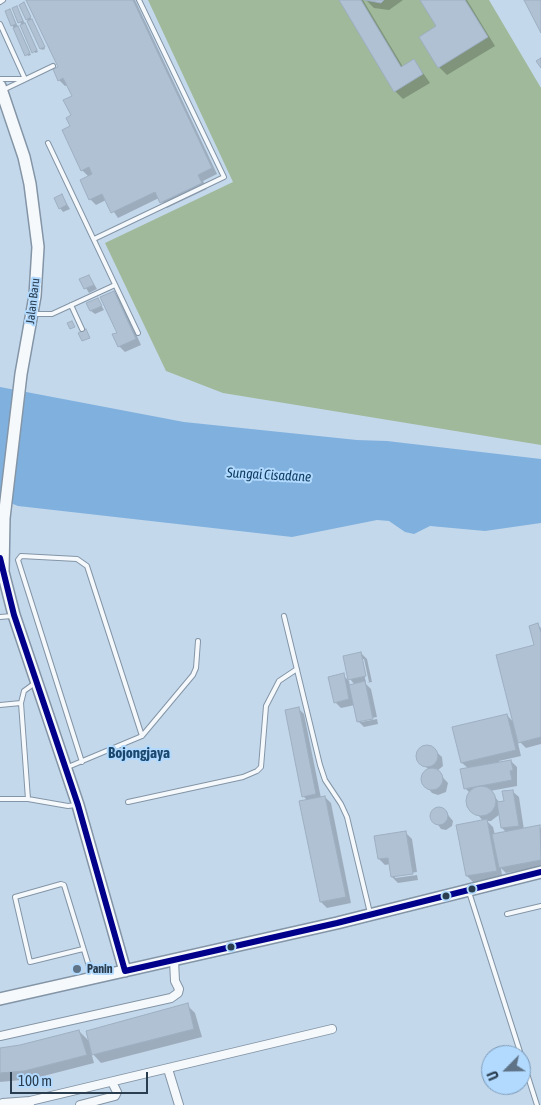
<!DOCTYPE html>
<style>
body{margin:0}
#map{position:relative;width:541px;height:1105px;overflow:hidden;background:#c4d8ec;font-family:"Asap Condensed",sans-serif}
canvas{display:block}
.north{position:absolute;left:481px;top:1045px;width:50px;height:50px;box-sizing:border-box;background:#b2d9fe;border:1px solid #7b9bb8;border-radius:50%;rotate:247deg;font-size:14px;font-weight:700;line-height:20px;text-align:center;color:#293d4f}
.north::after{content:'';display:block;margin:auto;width:18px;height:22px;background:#5f7386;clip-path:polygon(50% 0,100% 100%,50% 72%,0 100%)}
.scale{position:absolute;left:10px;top:1072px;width:138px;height:22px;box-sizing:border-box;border:2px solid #293d4f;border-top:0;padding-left:6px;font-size:15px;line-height:18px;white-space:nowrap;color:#293d4f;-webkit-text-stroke:4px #b2d9fe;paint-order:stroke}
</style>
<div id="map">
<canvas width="541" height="1105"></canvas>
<div class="north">U</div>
<div class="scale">100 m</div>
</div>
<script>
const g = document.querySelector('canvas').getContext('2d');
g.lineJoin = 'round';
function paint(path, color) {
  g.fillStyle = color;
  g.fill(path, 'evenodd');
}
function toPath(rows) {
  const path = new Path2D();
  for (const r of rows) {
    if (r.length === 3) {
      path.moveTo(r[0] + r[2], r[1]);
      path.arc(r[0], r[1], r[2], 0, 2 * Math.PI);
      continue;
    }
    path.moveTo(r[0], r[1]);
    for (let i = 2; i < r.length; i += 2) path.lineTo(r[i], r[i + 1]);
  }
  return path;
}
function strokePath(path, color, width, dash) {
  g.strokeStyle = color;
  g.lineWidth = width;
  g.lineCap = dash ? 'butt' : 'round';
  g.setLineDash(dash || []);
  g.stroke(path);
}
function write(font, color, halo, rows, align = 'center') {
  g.font = font + ' "Asap Condensed",sans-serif';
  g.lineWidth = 4;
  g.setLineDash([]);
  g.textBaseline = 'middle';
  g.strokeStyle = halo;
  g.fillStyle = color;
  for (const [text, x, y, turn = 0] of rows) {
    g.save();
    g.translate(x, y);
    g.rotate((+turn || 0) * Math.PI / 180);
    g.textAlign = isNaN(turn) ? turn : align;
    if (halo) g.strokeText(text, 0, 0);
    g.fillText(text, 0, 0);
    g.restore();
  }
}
paint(toPath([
 [148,0,489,0,541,88,541,445,223,393,166,371,105,243,233,182]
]), '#9fb99a');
paint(toPath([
 [0,387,184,422,357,440,387,441,541,459,541,523,485,531,430,526,414,534,405,532,389,521,377,520,292,537,18,506,0,499]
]), '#80b1de');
paint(toPath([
 [28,0,135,0,217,174,203,181,207,189,167,208,159,198,118,218,106,200,96,205,90,199,89,177,82,170,71,127,73,97,68,85,65,86,59,80,60,68],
 [341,0,363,0,403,67,414,60,430,83,403,99,395,91],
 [366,0,403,0,389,10,374,8],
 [421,0,467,0,495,46,447,75,439,67,438,27],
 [25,5,45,49,42,50,27,19],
 [18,9,38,52,35,53,20,22],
 [11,12,31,55,28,56,12,25],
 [62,196,70,209,63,212,60,208],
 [89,276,97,289,89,293,81,280],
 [114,292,120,298,141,345,125,352,119,346,114,335,118,333],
 [98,300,104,310,95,314,91,311],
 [538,625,541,628,541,744,526,748,517,739,521,756,499,761,500,763,511,761,517,767,517,786,490,791,500,803,505,802,512,791,519,797,524,830,541,828,541,867,506,873,501,868,502,876,473,882,467,876,483,821,468,803,470,793,465,788,469,769,462,763,507,715,515,724,535,646],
 [500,814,502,828,507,833,495,835,493,827,487,821,491,821],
 [361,653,367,659,372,682,365,683,371,689,377,717,361,720,361,722,377,719,378,724,364,727,358,721,355,705,341,708,335,702,343,675,349,681,350,686,355,685,350,679],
 [361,659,364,659,369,682,366,683],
 [298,708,304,714,321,798,325,797,331,803,351,903,327,908,321,902,307,800,303,796],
 [424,746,431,747,442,757,443,766,437,771,448,783,446,792,438,795,432,793,422,781,423,774,429,770,419,760,418,754],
 [440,808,444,810,453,821,452,826,446,830,441,829,431,815,435,809],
 [406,833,412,839,417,872,395,875,395,878,417,875,418,880,398,883,392,877,390,864,385,865,379,859],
 [187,1005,195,1013,202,1037,101,1063,91,1052,94,1063,32,1079,0,1082,0,1049,20,1046,79,1031,90,1042]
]), '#0003');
const building = toPath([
 [26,0,133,0,212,168,198,175,202,183,160,203,155,192,111,213,102,194,89,200,80,180,92,174,89,167,81,171,62,130,70,126,66,118,71,115,63,100,72,96,63,78,58,81,53,69,58,67,26,0],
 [339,0,361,0,401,67,414,59,423,74,394,92,339,0],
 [365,0,384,0,381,3,365,0],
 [420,0,465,0,488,37,438,68,419,37,436,26,420,0],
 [524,0,541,0,541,33,524,0],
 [24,2,31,17,26,20,19,5,24,2],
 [17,6,23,21,18,23,12,8,17,6],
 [10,9,16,24,11,26,5,11,10,9],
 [32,19,45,47,40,49,27,21,32,19],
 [25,23,37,50,32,53,20,25,25,23],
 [18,26,30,53,25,56,13,28,18,26],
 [541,58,541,68,536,61,541,58],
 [62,194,67,205,59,209,54,198,62,194],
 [89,275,94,285,84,289,79,279,89,275],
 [114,291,136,339,118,347,112,334,117,333,100,297,114,291],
 [98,298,102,306,90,311,86,303,98,298],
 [72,321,75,327,70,329,67,323,72,321],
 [86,329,90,338,82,341,78,333,86,329],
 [538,623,541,633,541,737,518,743,496,655,534,645,529,626,538,623],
 [361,652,366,676,348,680,343,656,361,652],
 [344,673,349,699,334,703,328,677,344,673],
 [365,681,373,719,357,722,349,685,365,681],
 [299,707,316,794,302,797,285,710,299,707],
 [507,714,516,750,461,763,452,727,507,714],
 [427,756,11],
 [511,760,513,770,510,771,512,780,464,789,460,769,511,760],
 [432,779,11],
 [481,801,15],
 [513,790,519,826,501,828,497,802,504,801,502,791,513,790],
 [325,796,346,897,320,902,299,801,325,796],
 [439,816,9],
 [487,819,497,871,466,876,456,825,487,819],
 [540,825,541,860,499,868,492,834,540,825],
 [406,831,413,874,391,877,388,858,378,859,374,836,406,831],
 [188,1003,194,1029,92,1055,86,1031,188,1003],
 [79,1030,87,1055,24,1071,0,1073,0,1048,20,1045,79,1030]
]);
paint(building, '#afc1d3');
strokePath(building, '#9dafc1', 1);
const lane = toPath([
 [0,2,3,0],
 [0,24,25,79],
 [0,79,25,79],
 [3,90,53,66],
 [48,143,138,333],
 [94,239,224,177,139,0],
 [71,305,82,329],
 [34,314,52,314,115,285],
 [284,616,320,765,325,780,341,804,347,817,370,913],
 [0,617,12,616],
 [21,703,28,799,68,806,76,805],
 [0,705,21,703,24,691,35,683],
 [82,762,18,560,21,556,77,559,87,566,142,736],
 [68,767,142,736,193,675,196,668,198,641],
 [0,799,28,799],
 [128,802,243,777,257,771,261,767,266,706,279,681,297,669],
 [469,892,537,1105],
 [507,914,541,906],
 [83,949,30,962,15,897,61,884,64,885,92,976]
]);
const street = toPath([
 [0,1036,171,998,178,993,179,989,175,981,174,960],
 [168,1069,179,1105],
 [30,1101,332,1029],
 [3,1103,30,1101,30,1105],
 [80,1105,115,1096,117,1092,112,1082]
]);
const primary = toPath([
 [0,86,24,157,30,184,38,247,35,296,21,374,4,518,3,571],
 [1,564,14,615,78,805,125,971],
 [0,999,337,923,541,872]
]);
strokePath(lane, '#8395a6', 6);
strokePath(street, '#8395a6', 10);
strokePath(primary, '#8395a6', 14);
strokePath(lane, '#f6f9fc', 4);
strokePath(street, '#f6f9fc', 8);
strokePath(primary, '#f6f9fc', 11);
strokePath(toPath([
 [0,558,14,615,78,805,125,971,337,923,541,872]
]), '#00008b', 6);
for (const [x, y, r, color] of [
 [472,889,4.5,"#293d4f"],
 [446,896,4.5,"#293d4f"],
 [231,947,4.5,"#293d4f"],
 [77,969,5,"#5f7386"]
]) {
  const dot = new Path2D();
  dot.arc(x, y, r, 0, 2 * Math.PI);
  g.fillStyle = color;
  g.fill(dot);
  strokePath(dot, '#b2d9fe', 2);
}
write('12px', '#293d4f', '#b2d9fe', [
 ["Jalan Baru",33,301,-83]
]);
write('bold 12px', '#293d4f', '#b2d9fe', [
 ["Panin",87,969]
], 'left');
write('italic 14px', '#0f3d62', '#b2d9fe', [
 ["Sungai Cisadane",269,475,3]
]);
write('bold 15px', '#1a486f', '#b2d9fe', [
 ["Bojongjaya",139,753]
]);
</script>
